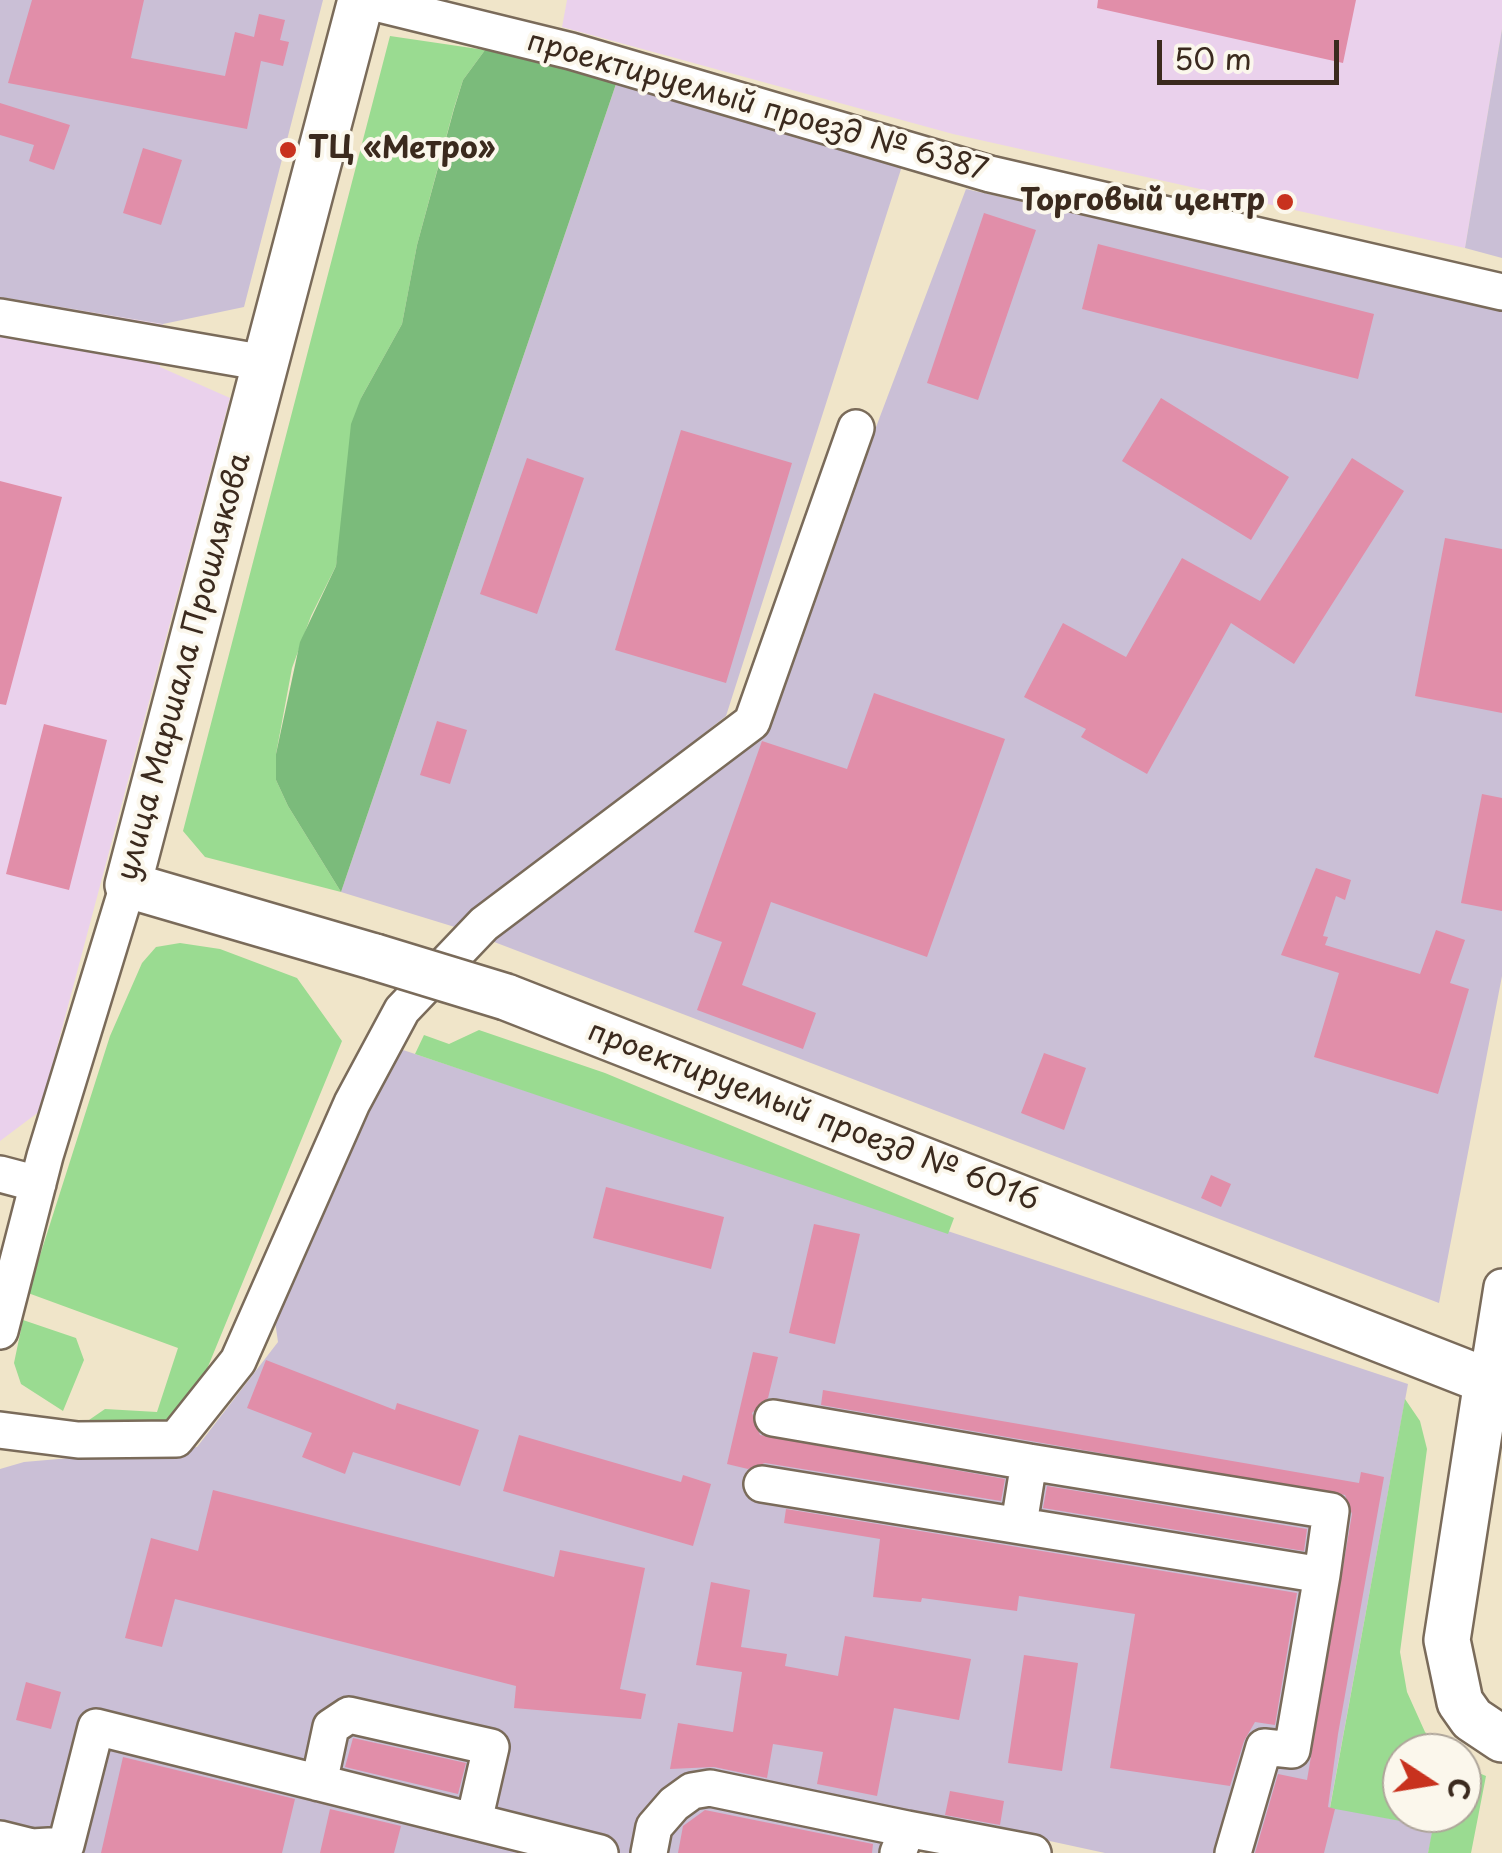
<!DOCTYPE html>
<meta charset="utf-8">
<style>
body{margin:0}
#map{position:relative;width:1502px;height:1853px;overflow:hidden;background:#f0e5c9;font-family:"Playpen Sans",sans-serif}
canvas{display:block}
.north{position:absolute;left:1382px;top:1733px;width:100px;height:100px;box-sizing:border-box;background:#fbf7ec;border:2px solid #aea59a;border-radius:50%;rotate:102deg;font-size:28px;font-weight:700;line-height:40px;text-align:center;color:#3b2a1e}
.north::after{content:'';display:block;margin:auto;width:35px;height:45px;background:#c8321e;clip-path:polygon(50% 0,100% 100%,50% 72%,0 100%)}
.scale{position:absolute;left:1157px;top:40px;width:182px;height:45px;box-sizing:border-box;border:5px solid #3b2a1e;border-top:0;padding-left:12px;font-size:30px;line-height:35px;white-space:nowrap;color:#3b2a1e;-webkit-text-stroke:8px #fbf7ec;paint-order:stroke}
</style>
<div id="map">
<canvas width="1502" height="1853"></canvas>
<div class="north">С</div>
<div class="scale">50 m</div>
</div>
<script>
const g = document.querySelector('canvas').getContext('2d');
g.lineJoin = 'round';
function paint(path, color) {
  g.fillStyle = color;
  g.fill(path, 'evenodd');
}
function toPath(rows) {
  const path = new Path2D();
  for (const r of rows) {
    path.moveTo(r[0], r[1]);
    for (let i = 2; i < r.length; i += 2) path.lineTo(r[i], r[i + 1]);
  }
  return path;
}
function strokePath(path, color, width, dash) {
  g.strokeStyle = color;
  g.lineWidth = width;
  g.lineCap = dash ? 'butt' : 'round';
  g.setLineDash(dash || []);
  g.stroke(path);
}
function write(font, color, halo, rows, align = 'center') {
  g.font = font + ' "Playpen Sans",sans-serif';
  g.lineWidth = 8;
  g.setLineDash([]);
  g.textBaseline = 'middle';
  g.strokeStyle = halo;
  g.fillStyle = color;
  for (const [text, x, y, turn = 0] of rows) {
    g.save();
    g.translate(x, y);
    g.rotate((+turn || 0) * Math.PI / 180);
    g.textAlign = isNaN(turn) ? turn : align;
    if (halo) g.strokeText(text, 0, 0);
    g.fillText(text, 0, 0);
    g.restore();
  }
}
paint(toPath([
 [567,0,1502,0,1502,29,1465,248,953,134,562,27],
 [0,297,163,324,160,367,230,398,40,1111,0,1141]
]), '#ead1ec');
paint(toPath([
 [0,0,323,0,244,307,163,324,0,297],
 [1502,29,1502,258,1465,248],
 [617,81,902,166,726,716,458,928,341,892],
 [966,189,1502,311,1502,976,1439,1303,489,940,760,734],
 [397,1048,1408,1384,1330,1807,1434,1827,1428,1853,1105,1853,999,1830,886,1853,16,1853,23,1830,0,1822,0,1469,24,1462,197,1447,278,1342,275,1321]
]), '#cabfd6');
paint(toPath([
 [390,36,485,50,463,80,454,108,417,245,402,324,361,398,336,566,311,616,292,668,276,754,276,780,288,806,341,892,205,857,183,831],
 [180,943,220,949,297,978,342,1041,200,1386,173,1426,147,1430,89,1420,105,1409,157,1412,178,1348,28,1293,110,1036,142,963,156,947],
 [479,1030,605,1073,954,1218,948,1234,415,1054,424,1035,449,1044],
 [23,1320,76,1338,84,1360,63,1411,21,1384,14,1363],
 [1405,1399,1420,1421,1427,1449,1400,1652,1407,1692,1425,1732,1444,1753,1402,1753,1402,1813,1462,1813,1462,1766,1486,1776,1471,1853,1428,1853,1433,1827,1330,1808]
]), '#9adb91');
paint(toPath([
 [485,50,617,81,341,892,288,806,276,780,276,754,300,642,336,566,351,424,361,398,402,324,417,245,454,109,463,80]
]), '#7bbb7b');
paint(toPath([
 [32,0,144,0,131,58,225,76,235,32,254,37,259,14,285,20,280,40,289,42,283,66,261,61,247,129,8,83],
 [1098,0,1356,0,1343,63,1097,8],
 [0,103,70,125,54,170,29,161,34,145,0,135],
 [143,148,182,160,161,225,123,213],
 [984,213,1036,230,978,400,927,383],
 [1098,244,1374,314,1358,379,1082,309],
 [1161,398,1289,477,1251,540,1122,461],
 [681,430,792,463,726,683,615,650],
 [527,458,584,478,537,614,480,594],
 [1352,458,1404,491,1294,664,1231,623,1147,774,1081,737,1086,729,1024,697,1063,623,1126,657,1182,558,1260,601],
 [0,481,62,497,6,705,0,704],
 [1445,538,1502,549,1502,713,1415,696],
 [874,693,1005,739,927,957,771,902,742,985,816,1013,803,1049,697,1010,722,942,694,932,762,741,847,769],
 [437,721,467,730,450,784,420,775],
 [44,724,107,740,69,890,6,874],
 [1482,794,1502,798,1502,911,1461,903],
 [1316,868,1351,880,1345,900,1336,896,1323,936,1328,937,1325,945,1420,974,1436,930,1465,940,1450,983,1469,989,1438,1094,1314,1057,1339,973,1281,955],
 [1044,1053,1086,1068,1064,1130,1021,1113],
 [1211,1175,1231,1184,1221,1207,1201,1198],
 [606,1187,724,1217,711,1269,593,1238],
 [814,1224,860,1234,835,1344,789,1333],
 [753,1352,778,1357,768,1398,752,1413,760,1435,1005,1479,1001,1501,765,1463,748,1469,727,1464],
 [266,1360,395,1410,397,1403,479,1430,460,1486,353,1452,345,1474,302,1457,312,1433,247,1408],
 [823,1390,1359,1483,1361,1472,1384,1477,1338,1734,1328,1807,1335,1809,1324,1853,1255,1853,1278,1774,1307,1780,1352,1514,1345,1495,821,1405],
 [519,1435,681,1482,683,1475,711,1484,693,1546,503,1491],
 [1047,1486,1307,1529,1304,1551,1043,1508],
 [213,1490,554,1577,560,1550,645,1568,620,1689,646,1694,641,1719,514,1708,516,1686,175,1599,162,1647,125,1638,151,1538,198,1551],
 [786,1509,1297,1593,1275,1725,1255,1722,1244,1741,1230,1786,1110,1768,1135,1614,1019,1596,1017,1611,922,1598,921,1602,873,1597,880,1539,784,1523],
 [711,1582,750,1590,741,1647,787,1654,785,1666,838,1676,845,1636,971,1659,959,1720,894,1708,877,1796,817,1784,823,1752,773,1744,767,1778,714,1767,670,1769,678,1723,733,1732,742,1672,696,1665],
 [1024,1655,1078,1663,1062,1771,1008,1763],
 [26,1682,61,1692,51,1729,16,1720],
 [353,1738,466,1763,458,1794,345,1767],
 [123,1757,295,1799,282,1853,101,1853],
 [950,1791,1004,1801,1000,1825,945,1815],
 [330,1809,401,1826,394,1853,320,1853],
 [705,1810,873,1844,872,1853,678,1853,683,1826]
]), '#e18ea9');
const minor = toPath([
 [363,0,571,51,990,174,1502,292],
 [0,317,265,363],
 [0,1174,38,1184],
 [0,1331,45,1156,128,885],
 [1487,1381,1502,1287],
 [773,1418,1029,1462,1019,1524],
 [0,1430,78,1440,176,1439,238,1361,352,1103,402,1010,484,924,752,722,856,428],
 [1029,1462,1331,1511,1322,1575],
 [762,1484,1322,1575,1292,1750,1264,1747,1233,1853],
 [319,1783,331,1727,349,1715,491,1747,474,1821],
 [0,1839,32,1847,66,1845,96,1727,600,1853],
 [649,1853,654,1827,674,1804,692,1791,710,1788,907,1829],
 [898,1853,907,1829,1033,1853]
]);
const major = toPath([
 [361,0,128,885,375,957],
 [506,997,1487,1381,1447,1640,1460,1702,1472,1719,1502,1739]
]);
strokePath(minor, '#7a6b5a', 40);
strokePath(major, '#7a6b5a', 50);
strokePath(minor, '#fff', 35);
strokePath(major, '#fff', 45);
const majorBridge = toPath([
 [375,957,506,997]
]);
strokePath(majorBridge, '#7a6b5a', 50, []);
strokePath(majorBridge, '#fff', 45);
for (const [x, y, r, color] of [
 [288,150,10,"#c8321e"],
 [1285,202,10,"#c8321e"]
]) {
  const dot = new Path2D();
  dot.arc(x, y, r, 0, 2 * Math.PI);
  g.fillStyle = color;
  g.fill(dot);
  strokePath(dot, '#fbf7ec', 4);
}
write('30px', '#3b2a1e', '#fbf7ec', [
 ["проектируемый проезд № 6387",757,107,16],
 ["улица Маршала Прошлякова",185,667,-75],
 ["проектируемый проезд № 6016",813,1117,21]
]);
write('bold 30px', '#3b2a1e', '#fbf7ec', [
 ["ТЦ «Метро»",308,150],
 ["Торговый центр",1265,202,"right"]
], 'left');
</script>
